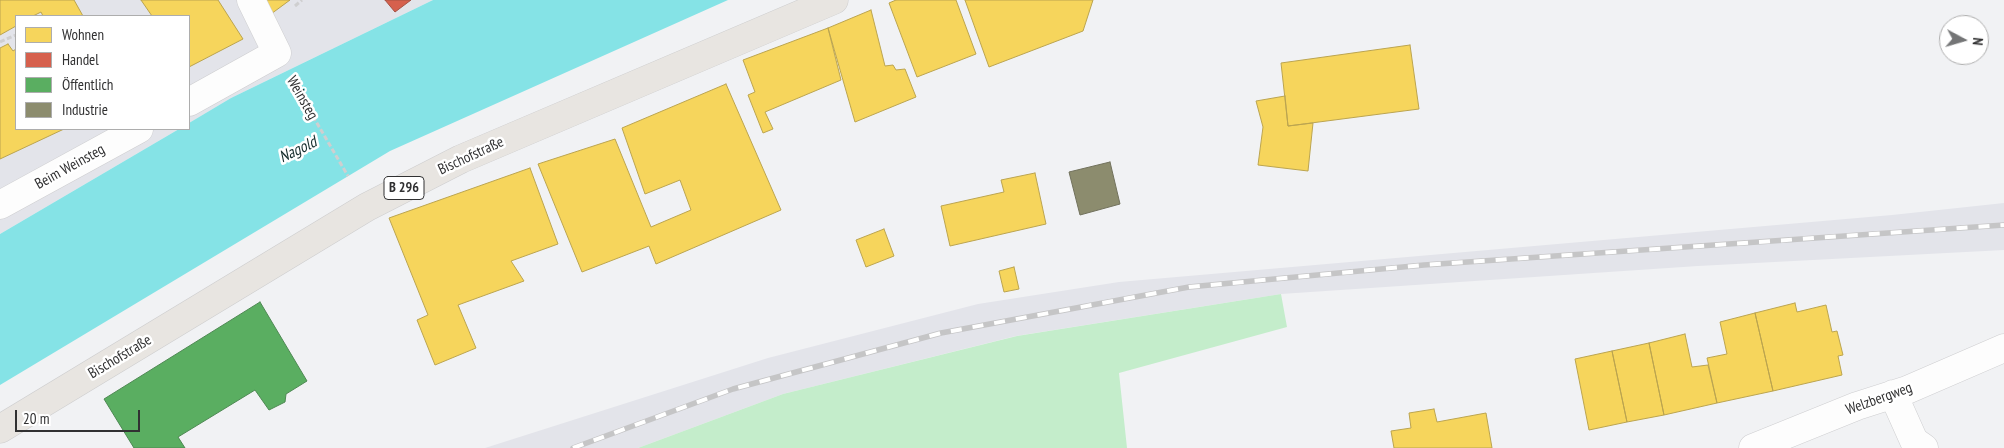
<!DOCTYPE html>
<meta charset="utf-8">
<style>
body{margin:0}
#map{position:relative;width:2004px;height:448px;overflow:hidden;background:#f1f2f4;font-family:"PT Sans Narrow",sans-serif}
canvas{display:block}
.legend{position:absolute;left:15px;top:15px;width:175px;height:115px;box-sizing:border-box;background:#fff;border:1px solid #adadad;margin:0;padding:6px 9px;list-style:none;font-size:15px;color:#313132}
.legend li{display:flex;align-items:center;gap:10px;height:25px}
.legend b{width:25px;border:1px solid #adadad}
.north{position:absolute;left:1939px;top:15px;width:50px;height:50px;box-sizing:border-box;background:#fff;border:1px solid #adadad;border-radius:50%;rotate:96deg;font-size:14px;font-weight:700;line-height:20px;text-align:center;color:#313132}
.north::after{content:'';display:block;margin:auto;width:18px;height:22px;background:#747576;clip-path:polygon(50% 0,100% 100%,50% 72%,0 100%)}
.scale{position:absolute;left:15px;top:410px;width:125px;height:22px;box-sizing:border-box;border:2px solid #313132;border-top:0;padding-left:6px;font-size:15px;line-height:18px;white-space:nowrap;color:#313132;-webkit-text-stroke:4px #fff;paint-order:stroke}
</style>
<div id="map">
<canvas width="2004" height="448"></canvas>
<ul class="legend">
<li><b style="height:14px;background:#f6d55c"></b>Wohnen</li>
<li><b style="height:14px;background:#d6604d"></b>Handel</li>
<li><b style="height:14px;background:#5aae61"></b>Öffentlich</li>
<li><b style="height:14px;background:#8c8c6e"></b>Industrie</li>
</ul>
<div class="north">N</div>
<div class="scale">20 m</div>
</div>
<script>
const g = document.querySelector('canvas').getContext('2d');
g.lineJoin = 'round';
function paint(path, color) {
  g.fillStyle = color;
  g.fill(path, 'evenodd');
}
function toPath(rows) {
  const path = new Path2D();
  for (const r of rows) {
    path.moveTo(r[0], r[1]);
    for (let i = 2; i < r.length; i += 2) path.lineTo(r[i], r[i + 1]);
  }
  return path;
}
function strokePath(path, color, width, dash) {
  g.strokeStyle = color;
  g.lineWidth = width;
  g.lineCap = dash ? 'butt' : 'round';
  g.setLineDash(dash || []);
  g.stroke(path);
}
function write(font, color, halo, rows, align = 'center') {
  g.font = font + ' "PT Sans Narrow",sans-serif';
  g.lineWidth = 5;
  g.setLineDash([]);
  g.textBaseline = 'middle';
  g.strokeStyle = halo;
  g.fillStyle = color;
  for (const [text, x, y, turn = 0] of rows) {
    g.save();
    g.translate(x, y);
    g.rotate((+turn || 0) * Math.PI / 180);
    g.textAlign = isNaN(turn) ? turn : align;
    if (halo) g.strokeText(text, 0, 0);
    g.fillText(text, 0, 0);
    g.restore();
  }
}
paint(toPath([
 [0,0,433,0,231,98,189,123,189,16,16,16,16,129,179,129,0,234],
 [2004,203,2004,250,1698,266,1281,294,1016,336,783,394,638,448,485,448,768,358,978,304,1119,282,1892,215]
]), '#e3e4ea');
paint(toPath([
 [1281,294,1287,327,1119,373,1127,448,638,448,783,394,1017,336]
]), '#c4edcb');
paint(toPath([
 [433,0,728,0,390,151,0,385,0,234,179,129,189,129,189,123,231,98]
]), '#85e3e6');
const homes = toPath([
 [0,0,74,0,83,16,43,16,41,12,33,16,16,16,16,26,0,35,0,0],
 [141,0,218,0,243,39,189,67,189,16,152,16,141,0],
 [262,0,290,0,271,14,262,0],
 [896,0,956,0,976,54,917,77,889,3,896,0],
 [965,0,1093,0,1083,31,989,67,965,0],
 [871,10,885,66,893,65,896,70,905,69,916,97,855,122,828,28,871,10],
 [828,28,841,80,765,112,773,129,763,133,748,95,755,92,743,60,828,28],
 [8,44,13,51,16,49,16,129,64,129,0,159,0,48,8,44],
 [1410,45,1419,109,1288,126,1281,63,1410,45],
 [726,84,781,210,656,264,649,246,582,272,538,164,615,139,651,227,691,210,680,180,645,194,622,128,726,84],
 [1285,96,1288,126,1313,123,1308,171,1258,165,1263,127,1256,101,1285,96],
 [530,168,558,244,511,261,524,281,458,305,476,348,435,365,417,320,428,315,389,218,530,168],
 [1035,173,1046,224,950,246,941,206,1004,192,1001,180,1035,173],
 [884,229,894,256,866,267,856,240,884,229],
 [1014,267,1019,289,1004,292,999,271,1014,267],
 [1795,303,1797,312,1826,305,1832,332,1837,331,1843,355,1838,356,1842,375,1773,391,1755,313,1795,303],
 [1755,313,1773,391,1717,403,1707,358,1727,354,1720,322,1755,313],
 [1685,334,1692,367,1708,365,1717,403,1664,415,1649,343,1685,334],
 [1649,343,1664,415,1627,422,1612,351,1649,343],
 [1612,351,1627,422,1589,430,1575,359,1612,351],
 [1434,409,1437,422,1486,413,1492,448,1394,448,1391,431,1411,428,1409,413,1434,409]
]);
paint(homes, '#f6d55c');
strokePath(homes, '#bba44f', 1);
const shops = toPath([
 [385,0,411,0,395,12,385,0]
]);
paint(shops, '#d6604d');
strokePath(shops, '#a45245', 1);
const public = toPath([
 [260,302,307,381,286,394,285,402,269,410,255,390,178,437,185,448,134,448,104,399,260,302]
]);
paint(public, '#5aae61');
strokePath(public, '#4e8853', 1);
const industry = toPath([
 [1110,162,1120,204,1080,215,1069,172,1110,162]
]);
paint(industry, '#8c8c6e');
strokePath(industry, '#71715c', 1);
const minor = toPath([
 [189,102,277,53,251,0],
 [0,205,139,129],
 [1893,394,1914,441,1924,448],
 [1753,448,1857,406,1907,390,2004,348]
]);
const major = toPath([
 [0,429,367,207,461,159,834,0]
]);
strokePath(minor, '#ceced0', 29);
strokePath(major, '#cdcdce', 29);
strokePath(toPath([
 [295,6,302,0],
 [0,42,16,35],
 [294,84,348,176]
]), '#cfcfd0', 3, [5, 2.5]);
strokePath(minor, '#fdfdfd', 28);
strokePath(major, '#e8e5e1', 28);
const rail = toPath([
 [573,448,733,389,941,333,1189,287,1424,265,2004,225]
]);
strokePath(rail, '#c5c5c6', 5.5);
strokePath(rail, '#fff', 4, [11]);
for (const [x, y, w] of [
 [404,188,40]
]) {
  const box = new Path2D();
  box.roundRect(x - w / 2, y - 11.5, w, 23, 4);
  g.fillStyle = '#fff';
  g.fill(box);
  strokePath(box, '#313132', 1);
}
write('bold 14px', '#313132', null, [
 ["B 296",404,188]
]);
write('15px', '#313132', '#fff', [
 ["Weinsteg",302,98,60],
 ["Bischofstraße",471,156,-25],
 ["Beim Weinsteg",70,167,-29],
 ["Bischofstraße",120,357,-31],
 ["Welzbergweg",1879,399,-20]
]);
write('italic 16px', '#172e2e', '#fff', [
 ["Nagold",298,150,-26]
]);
</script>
